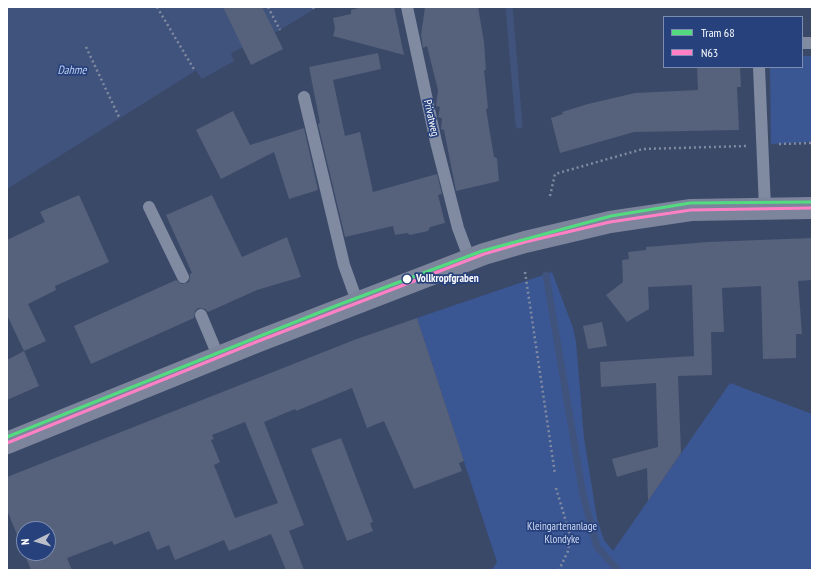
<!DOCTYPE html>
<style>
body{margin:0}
#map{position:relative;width:819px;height:577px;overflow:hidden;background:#3b4969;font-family:"PT Sans Narrow",sans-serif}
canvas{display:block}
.frame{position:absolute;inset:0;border:8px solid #fff;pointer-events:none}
.legend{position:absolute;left:663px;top:16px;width:140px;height:52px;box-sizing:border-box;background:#27417d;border:1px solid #7d8db1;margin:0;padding:5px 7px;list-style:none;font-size:12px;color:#fff}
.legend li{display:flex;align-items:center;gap:8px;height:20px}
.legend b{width:20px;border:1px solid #7d8db1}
.north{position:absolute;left:16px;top:521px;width:40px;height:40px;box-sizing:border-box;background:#27417d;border:1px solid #7d8db1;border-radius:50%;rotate:265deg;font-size:11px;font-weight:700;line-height:16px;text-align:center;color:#fff}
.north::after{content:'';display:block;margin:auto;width:14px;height:18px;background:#babfca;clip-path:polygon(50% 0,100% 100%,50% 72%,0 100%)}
</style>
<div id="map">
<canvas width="819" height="577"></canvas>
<div class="frame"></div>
<ul class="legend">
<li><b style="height:5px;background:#53db80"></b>Tram 68</li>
<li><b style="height:5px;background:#ff80c5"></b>N63</li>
</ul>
<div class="north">N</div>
</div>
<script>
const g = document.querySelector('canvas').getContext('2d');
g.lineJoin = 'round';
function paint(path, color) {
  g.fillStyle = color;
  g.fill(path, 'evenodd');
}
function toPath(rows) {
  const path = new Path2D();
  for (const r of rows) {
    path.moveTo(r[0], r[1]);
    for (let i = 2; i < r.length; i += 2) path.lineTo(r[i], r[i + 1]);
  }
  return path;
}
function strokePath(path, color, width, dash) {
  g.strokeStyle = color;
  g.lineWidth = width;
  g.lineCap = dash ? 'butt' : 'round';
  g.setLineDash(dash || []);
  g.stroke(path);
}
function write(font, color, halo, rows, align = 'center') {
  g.font = font + ' "PT Sans Narrow",sans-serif';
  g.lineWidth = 3.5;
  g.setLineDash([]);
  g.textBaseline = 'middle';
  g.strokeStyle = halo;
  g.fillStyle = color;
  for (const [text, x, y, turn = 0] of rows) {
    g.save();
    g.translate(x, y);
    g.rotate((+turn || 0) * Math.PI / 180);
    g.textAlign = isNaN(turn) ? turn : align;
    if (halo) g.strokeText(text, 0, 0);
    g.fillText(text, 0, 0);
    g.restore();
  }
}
paint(toPath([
 [802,56,812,56,812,142,771,144,770,67,802,67],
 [552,272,573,328,576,342,584,438,597,519,604,540,613,551,730,383,812,414,812,570,492,570,497,562,417,318]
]), '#3b5793');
paint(toPath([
 [7,7,315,7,316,8,280,30,231,53,234,61,202,79,196,70,195,71,7,189]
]), '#40537d');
strokePath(toPath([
 [509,7,519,125],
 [546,275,583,495,597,547,618,570]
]), '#40537d', 7);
paint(toPath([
 [223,7,262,7,283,49,251,65],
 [362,7,394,7,404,55,333,36,335,28,333,18,351,14,351,10],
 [425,7,478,7,484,42,486,70,484,70,488,108,486,109,494,157,497,158,499,181,456,191,444,130,441,129,442,118,438,117,440,107,436,106,438,90,427,46,423,48,421,35],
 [378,53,381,69,333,80,345,136,360,132,373,192,437,174,442,194,438,195,445,223,430,227,428,231,410,235,407,233,395,235,393,226,345,237,318,124,320,123,309,67],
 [697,67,740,67,741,87,737,87,739,130,634,132,560,153,551,118,563,114,562,112,588,104,635,93,698,90],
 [233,111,250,145,304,128,318,190,289,199,274,152,221,179,196,130],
 [79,195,109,262,55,286,56,290,28,304,46,341,24,351,7,315,7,240,45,222,40,212],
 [212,195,242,257,287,237,301,277,257,290,208,312,205,309,198,308,195,311,194,318,91,364,74,326,176,280,182,284,189,282,190,274,192,273,166,215],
 [812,238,812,280,798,281,802,334,796,334,796,358,763,359,761,286,722,288,724,332,711,332,712,375,678,376,681,453,648,501,647,468,617,477,612,459,658,447,656,383,601,387,600,362,694,356,692,285,648,287,649,309,627,322,606,295,623,282,622,260,629,259,628,252,646,250,646,247,708,242],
 [417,318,464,461,459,463,462,471,414,489,384,421,367,428,352,388,296,411,295,409,264,422,304,525,289,531,288,528,304,570,286,570,271,534,229,551,224,540,175,560,169,545,157,550,149,531,114,545,112,541,67,558,72,570,31,570,24,553,48,553,48,529,24,529,24,552,7,510,7,477,354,340],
 [245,422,278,503,235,518,214,465,220,462,211,440,214,439,212,435],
 [602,322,607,346,588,349,583,326],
 [24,351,39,386,7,400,7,360],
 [341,438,373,522,370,523,373,531,347,541,311,449]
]), '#56617b');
strokePath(toPath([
 [157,7,195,71],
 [268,7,280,30],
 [313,7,314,9],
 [86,47,119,117],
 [779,144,812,143],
 [550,196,555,174,643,149,746,146],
 [525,272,555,474],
 [556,488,570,535,568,551,559,570]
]), '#808aa0', 2.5, [2, 3]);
strokePath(toPath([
 [407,7,436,142,458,228,470,260],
 [802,43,812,43],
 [759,67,765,208],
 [304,97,344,265,358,304],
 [149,207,183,277],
 [201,315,219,358]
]), '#808aa0', 12);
strokePath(toPath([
 [7,443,256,342,484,254,525,242,610,222,691,210,812,208]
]), '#7c859b', 22);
strokePath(toPath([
 [7,443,256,342,484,254,525,242,610,222,691,210,812,208]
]), '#ff80c5', 3);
strokePath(toPath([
 [7,437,338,305,482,251,611,216,690,203,812,202]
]), '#53db80', 3);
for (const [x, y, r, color] of [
 [407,279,5,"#fff"]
]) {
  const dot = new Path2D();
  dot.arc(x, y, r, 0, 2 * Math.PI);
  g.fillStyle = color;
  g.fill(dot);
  strokePath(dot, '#27417d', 1.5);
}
write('11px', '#fff', '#27417d', [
 ["Privatweg",431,118,77]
]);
write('bold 11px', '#fff', '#27417d', [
 ["Vollkropfgraben",416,279]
], 'left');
write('11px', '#cfdbf4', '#27417d', [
 ["Kleingartenanlage",562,527],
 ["Klondyke",562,540]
]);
write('italic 12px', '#b8c9ec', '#27417d', [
 ["Dahme",72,71]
]);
</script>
